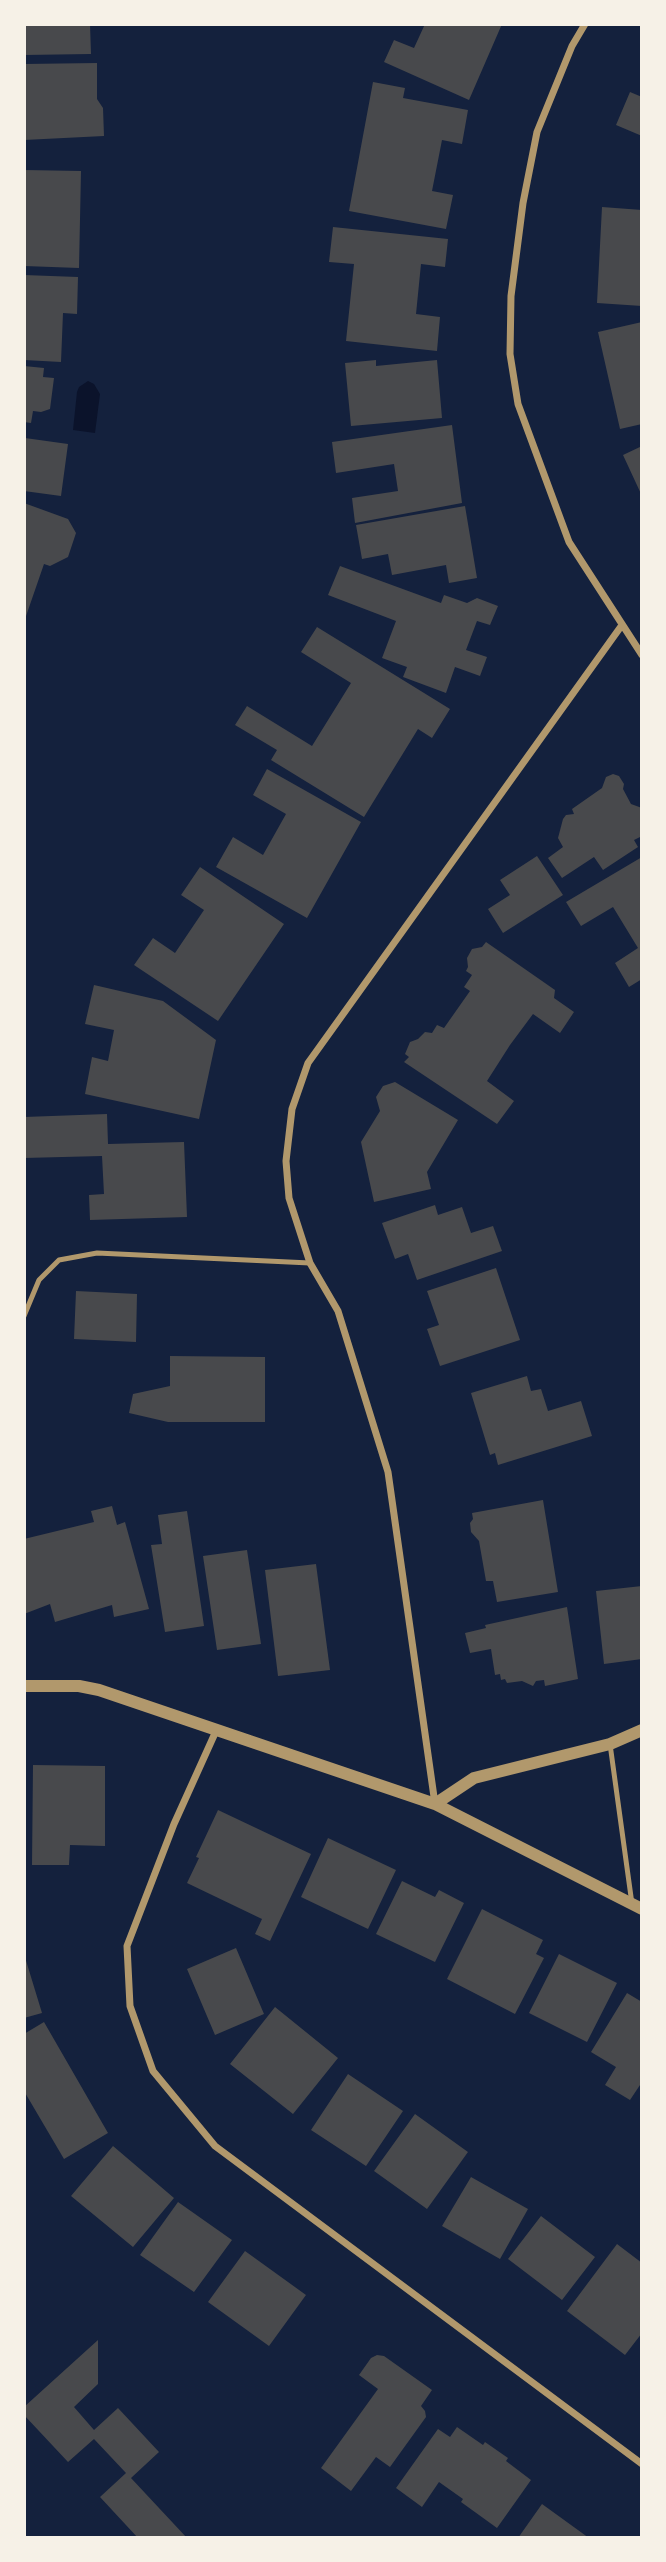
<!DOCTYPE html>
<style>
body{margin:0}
#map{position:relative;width:666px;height:2562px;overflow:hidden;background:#14213d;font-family:"Roboto Condensed",sans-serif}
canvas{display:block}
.frame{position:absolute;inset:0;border:26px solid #f6f1e7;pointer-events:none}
</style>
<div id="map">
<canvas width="666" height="2562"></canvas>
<div class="frame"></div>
</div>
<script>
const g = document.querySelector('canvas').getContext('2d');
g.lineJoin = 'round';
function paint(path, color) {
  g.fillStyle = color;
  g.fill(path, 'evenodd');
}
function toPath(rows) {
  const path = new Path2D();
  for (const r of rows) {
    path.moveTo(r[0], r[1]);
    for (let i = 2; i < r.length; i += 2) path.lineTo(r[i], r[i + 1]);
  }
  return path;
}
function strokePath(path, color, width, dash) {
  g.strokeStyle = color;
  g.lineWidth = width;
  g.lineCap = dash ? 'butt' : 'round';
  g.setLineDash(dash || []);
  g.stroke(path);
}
paint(toPath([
 [88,381,94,384,100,394,95,433,73,430,77,392,79,387]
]), '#0b132b');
paint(toPath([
 [24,24,90,24,91,54,24,55],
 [425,24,502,24,469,100,384,62,394,40,414,48],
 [97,63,97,99,103,108,104,136,24,140,24,64],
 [373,82,405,88,403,98,468,110,462,144,442,140,432,191,453,195,446,229,349,211],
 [630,92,642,97,642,136,616,125],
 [24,170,81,171,79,268,24,266],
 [602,207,642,210,642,306,597,303],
 [333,227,448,239,445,267,421,264,416,314,440,317,437,351,346,341,354,264,329,262],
 [24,275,78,277,77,314,63,313,61,362,24,360],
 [642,322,642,424,620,429,598,332],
 [376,360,376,366,437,360,442,418,351,426,345,363],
 [24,366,44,368,43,377,54,378,50,409,41,412,33,411,31,423,24,422],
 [452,425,462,503,355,523,352,498,398,491,394,464,336,473,332,442],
 [25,438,68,444,61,496,24,491],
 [642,446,642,496,623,455],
 [24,503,68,519,76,533,68,557,50,566,44,564,25,619],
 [465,506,477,578,449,583,446,565,392,575,388,554,362,559,356,525],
 [340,566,441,603,444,595,467,603,477,598,498,606,490,625,477,621,466,650,487,657,480,676,455,667,446,693,403,677,407,667,382,658,396,621,328,595],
 [317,627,450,709,432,738,418,729,364,817,271,760,277,750,235,725,247,706,312,746,351,683,301,652],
 [267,769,361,822,307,918,216,867,233,837,263,855,286,814,253,795],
 [613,774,619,776,624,784,623,789,631,804,642,808,642,836,634,840,638,847,603,870,594,857,562,878,548,858,563,847,558,838,563,819,566,815,574,814,572,809,602,788,606,777],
 [537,856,563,895,503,933,488,909,510,895,500,880],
 [642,857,642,979,629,987,615,963,638,948,613,907,581,926,566,902],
 [200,867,284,924,218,1021,134,965,153,938,175,953,204,910,181,895],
 [486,942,555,990,554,998,574,1012,560,1033,533,1014,510,1045,487,1081,514,1101,497,1124,404,1062,409,1057,405,1054,410,1042,418,1039,425,1032,432,1033,437,1025,444,1028,470,991,464,987,472,975,466,971,468,967,467,958,472,949,482,947],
 [94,985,163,1001,216,1040,199,1119,85,1094,92,1057,108,1061,114,1030,85,1024],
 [395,1082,458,1120,427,1172,431,1189,374,1202,361,1142,380,1111,376,1097,383,1086],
 [107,1114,108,1144,184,1142,187,1217,90,1220,89,1195,104,1194,102,1156,24,1158,24,1117],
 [435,1205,438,1215,462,1207,471,1233,493,1226,502,1251,417,1280,408,1254,395,1259,382,1223],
 [496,1268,520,1340,440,1366,427,1329,439,1325,427,1291],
 [76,1291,137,1294,136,1342,74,1339],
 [170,1356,265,1357,265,1422,168,1422,129,1413,133,1394,170,1386],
 [527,1376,531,1391,541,1389,548,1411,581,1401,592,1436,498,1465,495,1453,490,1455,471,1393],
 [543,1500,558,1592,497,1602,493,1581,486,1581,479,1541,471,1532,470,1523,473,1519,472,1513],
 [112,1506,117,1525,125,1522,149,1609,114,1617,112,1605,55,1622,50,1604,24,1614,24,1539,94,1522,91,1511],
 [187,1511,204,1626,165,1632,151,1545,162,1544,158,1515],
 [247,1550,261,1644,217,1650,203,1556],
 [316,1564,330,1670,278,1676,265,1570],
 [642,1586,642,1659,604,1664,596,1591],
 [567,1607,578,1679,545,1686,544,1680,536,1681,533,1686,522,1681,507,1683,505,1679,501,1680,500,1674,495,1675,491,1649,470,1653,465,1633,486,1628,485,1625],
 [33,1765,105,1766,105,1846,70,1845,69,1865,32,1865],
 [218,1810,311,1854,270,1941,255,1934,262,1919,187,1883,199,1858,196,1857],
 [328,1838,396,1870,368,1929,301,1897],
 [402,1881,435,1897,439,1890,464,1903,435,1962,376,1934],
 [482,1909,543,1940,536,1954,544,1958,515,2014,447,1979],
 [236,1948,264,2014,215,2035,187,1969],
 [24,1954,42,2013,24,2018],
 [559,1954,617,1983,587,2042,529,2013],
 [627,1993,642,2002,642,2082,630,2100,605,2085,616,2067,591,2052],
 [275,2007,338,2058,293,2114,230,2064],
 [44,2022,108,2133,64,2159,24,2091,24,2034],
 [348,2074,403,2111,366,2166,311,2130],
 [415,2114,468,2152,427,2209,374,2171],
 [113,2146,174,2198,133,2247,71,2196],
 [471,2177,528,2209,500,2259,442,2226],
 [178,2202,232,2240,194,2292,140,2255],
 [541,2216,595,2257,562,2300,508,2259],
 [617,2244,642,2263,642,2333,625,2355,567,2311],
 [245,2251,306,2295,269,2346,208,2302],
 [98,2340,98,2384,74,2407,94,2430,118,2408,159,2452,131,2478,187,2538,138,2538,100,2497,126,2473,94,2439,68,2462,24,2415,24,2407],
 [377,2355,384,2356,432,2390,421,2406,425,2411,426,2417,390,2467,376,2457,351,2491,321,2468,378,2389,359,2375,371,2358],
 [457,2427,483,2445,485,2442,508,2458,506,2461,531,2480,497,2528,461,2502,463,2499,439,2482,422,2507,396,2488,438,2429,450,2437],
 [542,2504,589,2538,518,2538]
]), '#48494c');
strokePath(toPath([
 [24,1316,39,1280,59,1260,97,1253,310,1263],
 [610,1744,632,1904]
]), '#b1986c', 5);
strokePath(toPath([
 [585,24,572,46,537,132,523,203,511,296,510,354,518,404,569,542,642,655],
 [216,1731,174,1824,127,1946,130,2006,153,2071,215,2146,642,2464],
 [435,1804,388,1472,338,1311,310,1263,289,1198,286,1161,292,1109,308,1063,622,625]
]), '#b1986c', 7);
strokePath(toPath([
 [24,1686,79,1686,99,1690,435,1804,642,1909],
 [435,1804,474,1778,610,1744,642,1730]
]), '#b1986c', 12);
</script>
